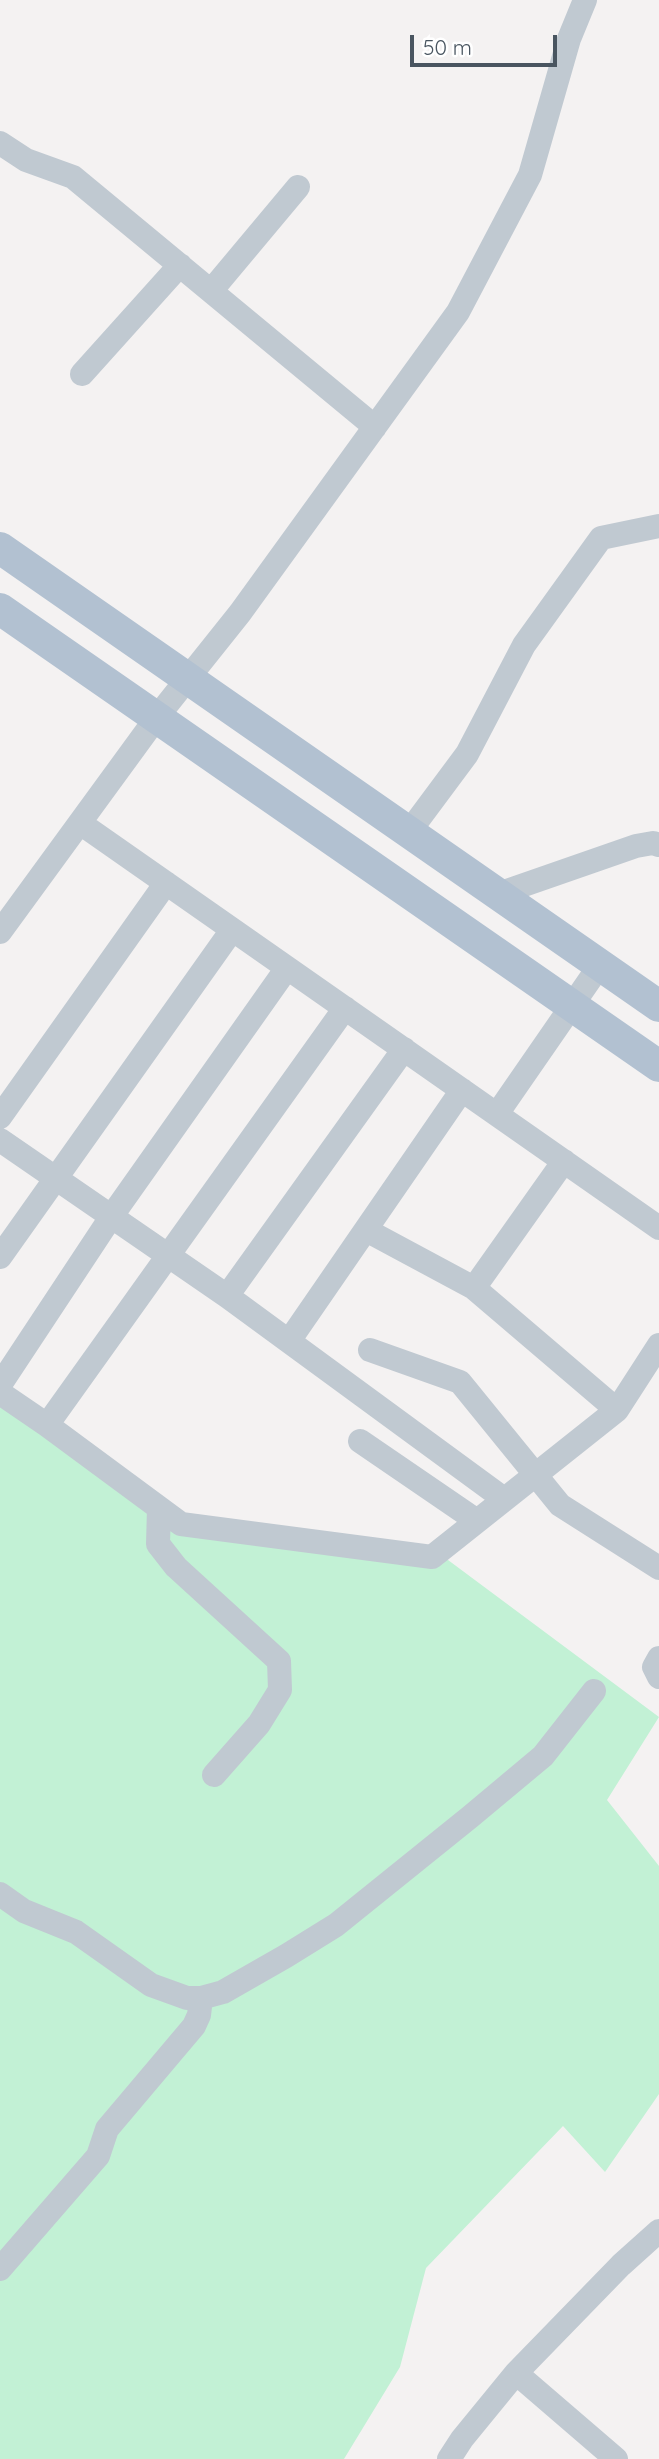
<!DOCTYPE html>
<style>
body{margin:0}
#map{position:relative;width:659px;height:2459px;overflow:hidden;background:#f4f2f2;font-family:Quicksand,sans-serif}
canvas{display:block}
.scale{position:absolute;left:410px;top:35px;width:147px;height:32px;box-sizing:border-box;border:4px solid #495560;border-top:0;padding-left:9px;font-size:21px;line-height:24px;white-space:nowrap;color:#495560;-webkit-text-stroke:5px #fff;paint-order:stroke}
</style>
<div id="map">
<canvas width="659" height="2459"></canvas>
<div class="scale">50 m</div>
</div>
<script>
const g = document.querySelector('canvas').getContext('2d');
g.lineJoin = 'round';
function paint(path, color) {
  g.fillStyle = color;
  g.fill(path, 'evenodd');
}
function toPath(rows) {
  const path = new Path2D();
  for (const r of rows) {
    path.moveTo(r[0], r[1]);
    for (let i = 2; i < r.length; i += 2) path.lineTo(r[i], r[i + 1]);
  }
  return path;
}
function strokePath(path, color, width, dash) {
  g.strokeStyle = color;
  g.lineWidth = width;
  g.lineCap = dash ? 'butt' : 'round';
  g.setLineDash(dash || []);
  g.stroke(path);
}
paint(toPath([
 [0,1405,176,1530,448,1560,659,1717,607,1800,659,1866,659,2094,605,2172,563,2126,426,2268,400,2367,344,2459,0,2459]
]), '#c2f1d5');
strokePath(toPath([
 [0,143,26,160,73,177,375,427],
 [211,291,298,187],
 [82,374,180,265],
 [80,823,659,1228],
 [409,832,467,754,524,645,601,538,659,526],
 [498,894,636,846,653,843,659,845],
 [0,932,157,717,240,613,458,312,530,175,569,39,585,0],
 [497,1114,600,965],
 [0,1117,166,883],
 [0,1140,227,1296,504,1499],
 [366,1230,474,1288,617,1410],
 [0,1257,232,930],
 [474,1288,564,1161],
 [227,1296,404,1049],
 [289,1341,462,1090],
 [370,1350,460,1382,560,1505,659,1568],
 [0,1385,111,1217,287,968],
 [0,1393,47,1425,181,1524,432,1557,617,1410,659,1345],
 [47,1425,345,1008],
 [360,1441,477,1521],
 [159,1508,158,1544,176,1567,279,1661,280,1690,259,1724,214,1775],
 [659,1658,654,1667,659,1677],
 [0,1894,24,1911,76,1932,151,1985,187,1998,201,1998,223,1992,286,1956,336,1925,470,1817,543,1756,594,1691],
 [0,2269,98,2156,107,2129,194,2026,199,2015,201,1998],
 [516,2373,616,2459],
 [449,2459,462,2439,516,2373,621,2265,659,2231]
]), '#c0c9d1', 24);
strokePath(toPath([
 [0,548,659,1006],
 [0,609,659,1066]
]), '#b2c1d1', 32);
</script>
